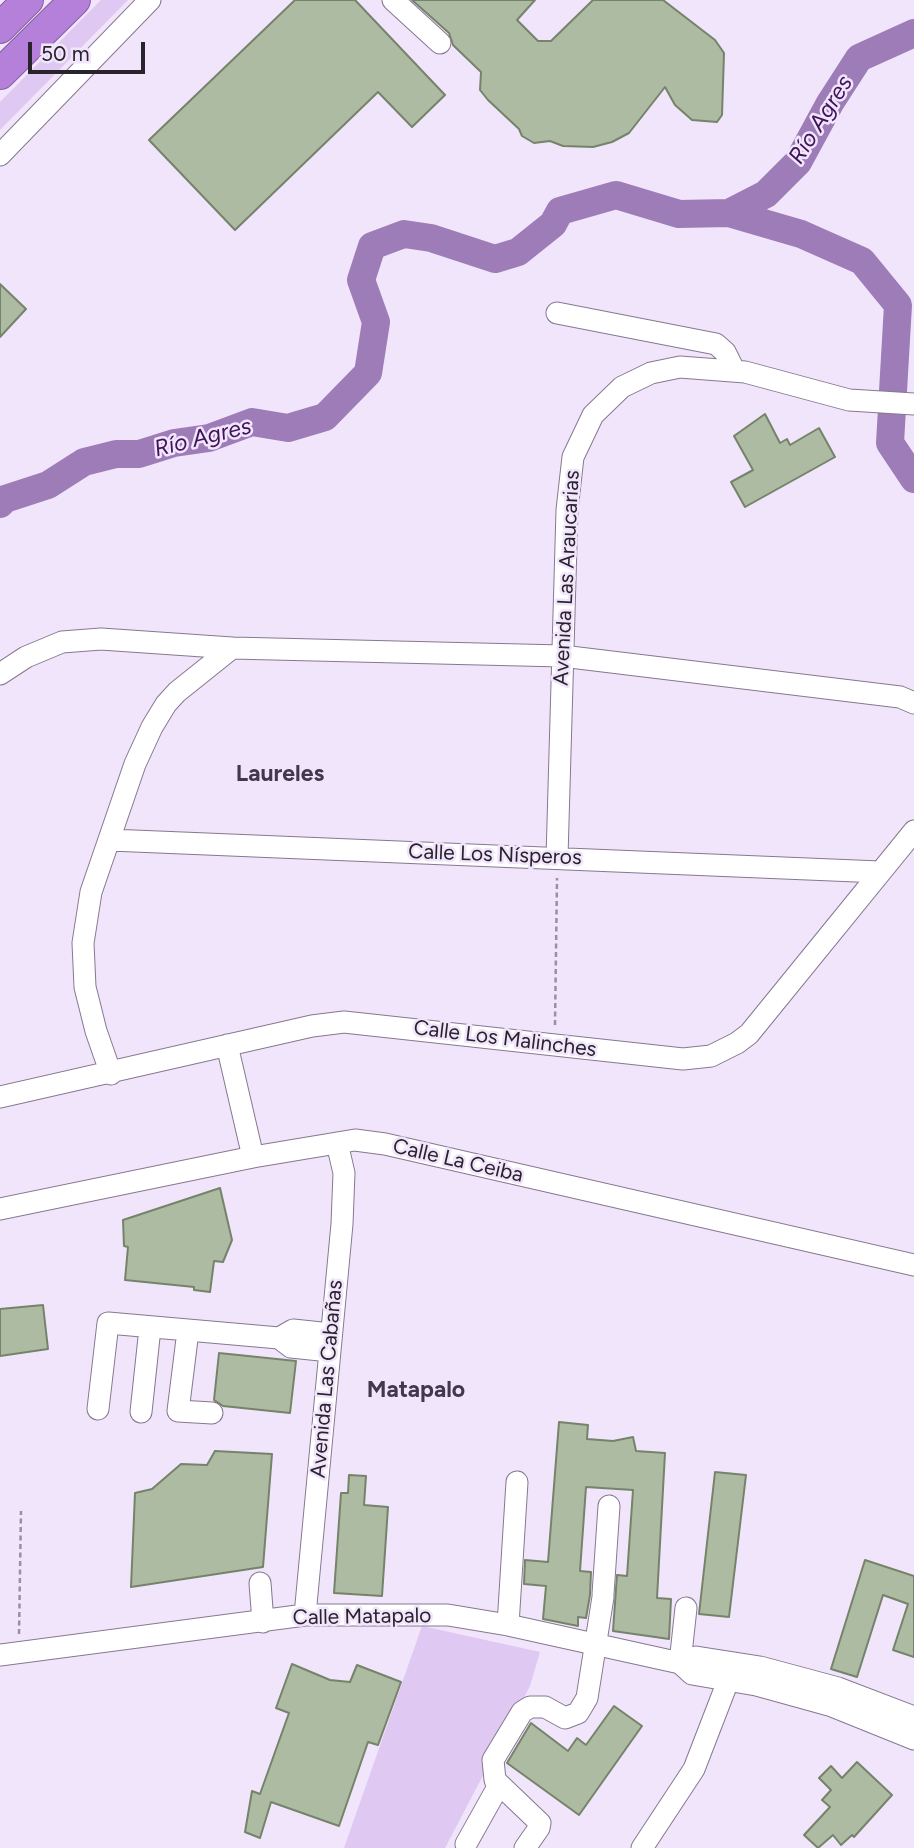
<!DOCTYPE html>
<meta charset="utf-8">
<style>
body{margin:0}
#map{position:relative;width:914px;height:1848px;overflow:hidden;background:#f1e5fb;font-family:Figtree,sans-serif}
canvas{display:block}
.scale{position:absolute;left:28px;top:42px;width:117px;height:32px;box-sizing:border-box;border:4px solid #29232d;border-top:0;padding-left:9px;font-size:21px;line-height:24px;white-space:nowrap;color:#29232d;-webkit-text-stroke:5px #f1e5fb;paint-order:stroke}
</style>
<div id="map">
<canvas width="914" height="1848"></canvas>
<div class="scale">50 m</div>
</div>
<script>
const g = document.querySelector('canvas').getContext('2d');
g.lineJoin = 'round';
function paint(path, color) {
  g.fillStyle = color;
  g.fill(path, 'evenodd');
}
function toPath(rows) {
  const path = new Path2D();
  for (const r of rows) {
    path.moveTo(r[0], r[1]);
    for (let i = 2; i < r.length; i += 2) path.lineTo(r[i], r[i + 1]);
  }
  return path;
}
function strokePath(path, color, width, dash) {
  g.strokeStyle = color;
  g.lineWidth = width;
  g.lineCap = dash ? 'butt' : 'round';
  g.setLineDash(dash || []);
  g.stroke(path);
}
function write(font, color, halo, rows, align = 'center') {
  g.font = font + ' Figtree,sans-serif';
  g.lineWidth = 5;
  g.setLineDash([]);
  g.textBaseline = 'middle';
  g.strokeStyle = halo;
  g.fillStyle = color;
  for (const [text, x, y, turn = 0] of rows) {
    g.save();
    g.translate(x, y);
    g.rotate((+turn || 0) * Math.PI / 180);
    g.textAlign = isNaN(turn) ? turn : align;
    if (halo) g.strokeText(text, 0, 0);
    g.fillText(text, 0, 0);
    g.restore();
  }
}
paint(toPath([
 [101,0,128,0,0,130,0,102],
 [422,1626,540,1652,530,1686,445,1848,344,1848]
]), '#dfc8f1');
strokePath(toPath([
 [729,213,801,234,862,261,898,305,890,443,914,479],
 [0,504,5,499,48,485,84,462,116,454,139,454,174,443,209,438,252,422,288,428,325,417,368,373,376,322,361,280,372,246,404,234,431,238,495,259,518,252,553,224,560,211,616,195,679,214,729,213,766,194,798,162,830,103,859,58,914,33]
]), '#9d7cb7', 28);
const building = toPath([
 [295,0,355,0,445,95,412,127,378,92,235,230,149,140,295,0],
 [412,0,535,0,517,20,538,41,551,41,593,0,663,0,715,40,724,53,722,115,717,122,692,120,675,105,665,87,629,133,612,142,593,147,563,146,550,141,534,143,522,136,519,129,488,100,480,90,481,72,453,45,449,33,412,0],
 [0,284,26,309,0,337,0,284],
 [765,414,780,443,787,439,790,445,819,428,835,457,745,507,731,482,753,470,734,436,765,414],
 [220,1188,232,1240,223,1262,214,1261,210,1292,194,1290,194,1287,125,1280,128,1247,124,1246,123,1220,220,1188],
 [43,1305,48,1349,0,1356,0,1309,43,1305],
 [219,1353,296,1361,290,1413,223,1406,214,1400,219,1353],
 [559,1422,588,1425,587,1439,613,1441,633,1437,636,1451,665,1453,657,1598,671,1599,669,1639,613,1631,617,1575,627,1576,633,1490,586,1487,580,1571,591,1572,590,1595,586,1618,578,1617,578,1626,543,1619,546,1586,524,1584,525,1560,548,1562,559,1422],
 [215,1451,272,1454,263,1567,131,1587,135,1493,152,1489,181,1464,207,1465,215,1451],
 [715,1472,746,1475,729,1617,699,1614,715,1472],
 [349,1475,366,1476,364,1505,388,1507,382,1596,334,1593,341,1493,348,1493,349,1475],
 [865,1560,914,1576,914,1657,893,1650,908,1604,883,1595,857,1677,831,1669,865,1560],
 [292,1664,330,1680,350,1682,357,1665,401,1682,378,1745,368,1742,339,1826,271,1802,260,1838,245,1832,252,1791,260,1794,289,1713,276,1708,292,1664],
 [614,1706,642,1726,579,1815,507,1763,531,1723,568,1751,577,1738,586,1745,614,1706],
 [857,1762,892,1795,854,1837,852,1835,841,1845,833,1835,818,1848,804,1835,830,1807,822,1800,831,1790,819,1778,831,1766,842,1778,857,1762]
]);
paint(building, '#acbba1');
strokePath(building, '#75836b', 2);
const minor = toPath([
 [393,0,440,43],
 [0,155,150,0],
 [557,313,716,344,725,352,734,370],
 [0,674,26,657,62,642,101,639,232,648,562,656,900,697,914,703],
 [110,840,880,872],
 [557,857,567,510,573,457,593,415,622,387,651,373,680,367,745,372,849,400,914,404],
 [227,1045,253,1157],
 [111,1074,96,1031,85,987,83,943,91,892,135,764,152,727,166,704,177,692,232,648],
 [0,1097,312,1026,344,1022,683,1059,711,1056,737,1043,749,1034,914,831],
 [0,1209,253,1157,355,1140,385,1144,914,1265],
 [188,1331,178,1411,212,1413],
 [279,1338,293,1330,331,1334],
 [98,1409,108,1323,279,1338,291,1347,330,1351],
 [141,1412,150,1328],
 [260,1583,263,1622],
 [603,1594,609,1506],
 [305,1615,342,1224,344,1173,337,1143],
 [508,1625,517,1482],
 [0,1655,305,1615,448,1615,508,1625,680,1663,692,1674,756,1685,832,1706,914,1739],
 [680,1663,696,1657,760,1667,838,1688,914,1717],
 [680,1663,686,1608],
 [466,1844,499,1785],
 [525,1848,539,1828,540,1823,495,1780,493,1760,522,1712,530,1707,545,1707,565,1718,578,1713,587,1698,603,1597],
 [642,1848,694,1769,728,1681]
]);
const highway = toPath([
 [0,28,28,0],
 [0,74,75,0]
]);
strokePath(minor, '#867890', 23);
strokePath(highway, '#835f9d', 32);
strokePath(toPath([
 [555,1025,557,878],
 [19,1634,21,1511]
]), '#988fa0', 2.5, [5, 3.5]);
strokePath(minor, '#fff', 21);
strokePath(highway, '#b480da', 30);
write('21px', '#29232d', '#f1e5fb', [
 ["Avenida Las Araucarias",567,578,-87],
 ["Calle Los Nísperos",495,855,2],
 ["Calle Los Malinches",505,1039,7],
 ["Calle La Ceiba",458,1161,13],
 ["Avenida Las Cabañas",327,1379,-85],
 ["Calle Matapalo",362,1617,-1]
]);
write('italic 23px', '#40125a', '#f1e5fb', [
 ["Río Agres",821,120,-58],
 ["Río Agres",203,438,-14]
]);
write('bold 23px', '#44374d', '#f1e5fb', [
 ["Laureles",280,774],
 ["Matapalo",416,1390]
]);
</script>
